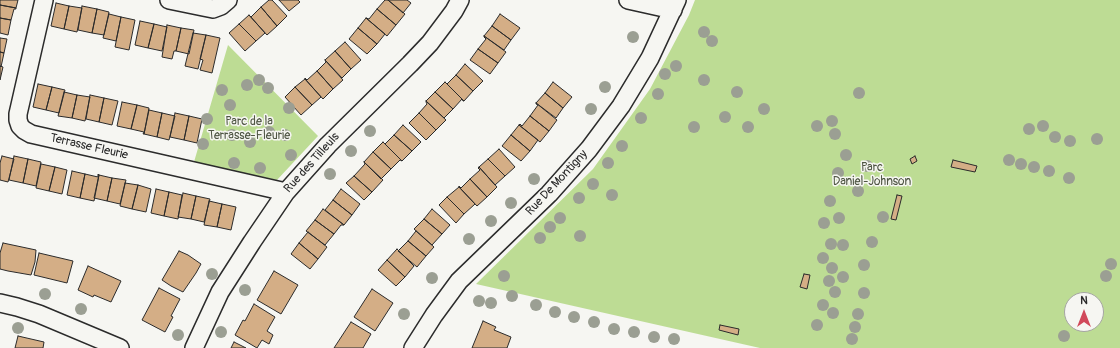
<!DOCTYPE html>
<style>
body{margin:0}
#map{position:relative;width:1120px;height:348px;overflow:hidden;background:#f6f6f2;font-family:Pangolin,sans-serif}
canvas{display:block}
.north{position:absolute;left:1064px;top:292px;width:40px;height:40px;box-sizing:border-box;background:#f6f6f2;border:1px solid #a5a5a2;border-radius:50%;rotate:0deg;font-size:11px;font-weight:700;line-height:16px;text-align:center;color:#2b2b2b}
.north::after{content:'';display:block;margin:auto;width:14px;height:18px;background:#d1495b;clip-path:polygon(50% 0,100% 100%,50% 72%,0 100%)}
</style>
<div id="map">
<canvas width="1120" height="348"></canvas>
<div class="north">N</div>
</div>
<script>
const g = document.querySelector('canvas').getContext('2d');
g.lineJoin = 'round';
function paint(path, color) {
  g.fillStyle = color;
  g.fill(path, 'evenodd');
}
function toPath(rows) {
  const path = new Path2D();
  for (const r of rows) {
    path.moveTo(r[0], r[1]);
    for (let i = 2; i < r.length; i += 2) path.lineTo(r[i], r[i + 1]);
  }
  return path;
}
function strokePath(path, color, width, dash) {
  g.strokeStyle = color;
  g.lineWidth = width;
  g.lineCap = dash ? 'butt' : 'round';
  g.setLineDash(dash || []);
  g.stroke(path);
}
function write(font, color, halo, rows, align = 'center') {
  g.font = font + ' Pangolin,sans-serif';
  g.lineWidth = 3;
  g.setLineDash([]);
  g.textBaseline = 'middle';
  g.strokeStyle = halo;
  g.fillStyle = color;
  for (const [text, x, y, turn = 0] of rows) {
    g.save();
    g.translate(x, y);
    g.rotate((+turn || 0) * Math.PI / 180);
    g.textAlign = isNaN(turn) ? turn : align;
    if (halo) g.strokeText(text, 0, 0);
    g.fillText(text, 0, 0);
    g.restore();
  }
}
paint(toPath([
 [695,0,1120,0,1120,348,760,348,476,284,593,169,650,89,689,15],
 [1072,300,1096,300,1096,324,1072,324],
 [228,45,318,136,277,180,194,162]
]), '#bddc94');
const building = toPath([
 [0,0,18,0,16,8,0,5,0,0],
 [269,0,272,0,287,16,277,26,261,7,269,0],
 [279,0,298,0,300,2,289,11,279,0],
 [385,0,388,0,405,14,396,25,377,9,385,0],
 [388,0,407,0,411,3,403,13,388,0],
 [56,3,69,6,64,29,51,26,56,3],
 [0,5,16,8,16,9,14,9,11,20,0,18,0,5],
 [69,6,82,8,77,32,64,29,69,6],
 [82,6,97,9,92,33,78,30,82,6],
 [261,7,277,26,267,35,249,15,251,17,261,7],
 [97,9,109,12,104,35,92,33,97,9],
 [377,9,396,25,387,36,366,18,369,19,377,9],
 [109,14,121,17,116,41,103,38,109,14],
 [500,14,520,28,511,40,492,26,500,14],
 [249,15,265,33,256,41,239,24,249,15],
 [121,17,135,20,129,50,115,47,121,17],
 [0,18,11,20,8,35,0,33,0,18],
 [366,18,385,34,377,44,358,28,366,18],
 [140,21,154,24,148,48,135,45,140,21],
 [154,24,167,27,162,51,148,48,154,24],
 [239,24,256,41,245,51,229,33,239,24],
 [167,25,181,28,176,51,174,51,172,59,162,57,167,25],
 [492,26,511,40,504,50,484,36,492,26],
 [181,28,194,30,189,54,176,51,181,28],
 [358,28,377,44,367,54,349,39,358,28],
 [193,33,206,35,198,69,185,66,193,33],
 [206,35,220,38,212,73,200,70,203,60,200,59,206,35],
 [484,36,506,52,498,63,478,49,486,39,484,37,484,36],
 [0,38,7,39,4,53,0,52,0,38],
 [345,42,361,60,351,69,335,51,345,42],
 [478,49,498,63,490,74,470,60,478,49],
 [335,51,351,69,342,78,325,60,335,51],
 [0,52,4,53,1,67,0,66,0,52],
 [325,60,343,80,333,89,317,71,326,62,325,60],
 [465,64,483,81,473,91,456,75,465,64],
 [0,66,3,67,0,80,0,66],
 [317,71,333,89,323,99,305,79,305,78,307,80,317,71],
 [456,75,473,91,464,101,447,84,456,75],
 [305,79,321,97,312,105,295,87,305,79],
 [445,82,464,101,463,101,462,99,453,109,435,92,445,82],
 [553,82,572,97,563,108,545,93,553,82],
 [38,84,52,87,46,110,33,107,38,84],
 [52,87,65,90,59,113,46,110,52,87],
 [295,87,312,105,301,115,285,97,295,87],
 [64,92,77,95,72,118,58,116,64,92],
 [435,92,453,109,444,118,426,101,435,92],
 [545,93,563,108,556,118,536,103,545,93],
 [77,95,90,97,85,121,72,118,77,95],
 [90,95,104,98,99,122,86,119,90,95],
 [104,98,118,101,112,125,99,122,104,98],
 [426,101,446,120,436,130,419,113,427,104,426,102,426,101],
 [122,102,137,105,131,129,117,126,122,102],
 [536,103,557,120,549,131,530,116,538,105,536,104,536,103],
 [137,105,149,108,144,134,143,134,144,132,131,129,137,105],
 [149,110,162,113,157,137,144,134,149,110],
 [162,113,175,116,169,140,157,137,162,113],
 [175,113,189,116,184,140,170,137,175,113],
 [419,113,436,130,426,140,409,123,419,113],
 [189,116,202,119,197,143,184,140,189,116],
 [530,116,549,131,540,142,519,125,520,124,522,126,530,116],
 [403,125,421,142,412,151,394,135,403,125],
 [519,125,538,140,530,151,511,135,519,125],
 [394,135,412,151,402,161,385,144,394,135],
 [511,135,530,151,521,161,502,146,511,135],
 [383,142,402,161,400,160,391,169,373,152,383,142],
 [499,149,515,167,505,176,488,159,499,149],
 [373,152,391,169,381,179,364,162,373,152],
 [2,156,14,159,8,182,0,180,0,163,2,156],
 [14,156,28,159,23,183,9,180,14,156],
 [915,156,917,161,912,164,910,159,915,156],
 [28,159,41,162,36,186,23,183,28,159],
 [488,159,505,176,495,185,479,167,488,159],
 [953,160,977,166,975,172,951,167,953,160],
 [364,162,383,180,372,192,354,176,365,164,364,162],
 [41,164,55,167,49,191,36,188,41,164],
 [55,167,67,170,62,194,49,191,55,167],
 [479,167,497,187,487,197,470,179,480,170,478,168,479,167],
 [72,171,85,174,80,198,67,195,72,171],
 [85,174,98,177,98,174,99,175,94,201,80,198,85,174],
 [99,175,112,178,107,201,94,198,99,175],
 [354,176,372,192,364,200,346,183,354,176],
 [112,178,126,180,120,204,107,201,112,178],
 [470,179,487,197,477,206,459,187,459,186,461,188,470,179],
 [125,183,138,185,132,209,120,206,125,183],
 [138,185,151,189,146,212,132,209,138,185],
 [459,187,475,204,464,214,447,197,459,187],
 [156,189,169,192,164,216,151,213,156,189],
 [341,189,360,204,352,215,333,200,341,189],
 [169,192,182,195,178,219,164,216,169,192],
 [183,193,196,196,191,219,178,217,183,193],
 [897,195,902,196,896,220,891,219,897,195],
 [196,196,210,199,204,222,191,219,196,196],
 [447,197,464,214,456,223,439,205,447,197],
 [333,200,352,215,344,225,325,210,333,200],
 [209,201,222,204,217,227,204,225,209,201],
 [222,204,236,207,231,230,217,227,222,204],
 [323,209,344,225,341,225,334,234,315,220,323,209],
 [432,209,450,225,442,234,424,219,432,209],
 [424,219,442,234,432,245,414,229,424,219],
 [315,220,334,234,325,245,306,231,315,220],
 [416,231,434,247,426,256,408,241,416,231],
 [308,232,327,247,318,259,299,243,308,232],
 [408,241,426,256,417,267,398,251,408,241],
 [3,243,36,250,35,262,31,275,8,271,0,269,0,253,3,243],
 [299,243,318,259,310,269,291,254,299,243],
 [397,249,414,266,405,277,387,260,397,249],
 [179,251,188,255,201,264,196,273,183,292,171,286,162,280,179,251],
 [39,253,73,261,67,283,34,275,39,253],
 [387,260,405,277,396,286,378,270,387,260],
 [88,266,121,281,111,302,94,295,93,297,78,290,88,266],
 [274,271,298,285,281,314,257,300,274,271],
 [804,274,810,275,807,289,800,287,804,274],
 [159,288,180,299,171,316,173,317,165,332,142,320,159,288],
 [372,289,393,303,375,331,354,317,372,289],
 [254,304,275,317,267,331,273,335,269,344,262,340,257,348,235,335,243,320,245,321,254,304],
 [483,321,496,327,494,330,511,337,507,348,472,348,483,321],
 [351,322,371,334,363,348,334,348,351,322],
 [720,325,739,329,738,335,719,330,720,325],
 [18,336,44,342,43,348,15,348,18,336],
 [234,342,246,348,231,348,234,342]
]);
paint(building, '#d4ae86');
strokePath(building, '#2b2b2b', 1);
const minor = toPath([
 [44,0,18,114,18,120,20,126,24,130,31,134,286,192],
 [169,0,203,7,213,9,221,6,228,0],
 [628,0,673,10],
 [0,303,17,307,39,314,120,348],
 [194,348,220,292,252,242,286,192,328,145,410,64,430,43,454,11,460,0],
 [413,348,434,315,459,281,549,194,589,149,621,106,650,58,677,0]
]);
strokePath(minor, '#2b2b2b', 20);
strokePath(minor, '#f6f6f2', 17);
g.fillStyle = '#9b9f93';
for (const [x, y] of [
 [704,32],
 [633,37],
 [712,41],
 [676,66],
 [665,74],
 [259,80],
 [704,80],
 [247,85],
 [605,87],
 [268,88],
 [222,90],
 [737,92],
 [859,93],
 [658,94],
 [230,105],
 [289,108],
 [591,109],
 [764,109],
 [725,117],
 [641,118],
 [207,119],
 [832,121],
 [817,126],
 [1043,126],
 [694,127],
 [748,127],
 [1029,129],
 [370,131],
 [269,132],
 [835,134],
 [232,135],
 [285,135],
 [1055,137],
 [1097,139],
 [1070,141],
 [250,142],
 [203,144],
 [622,146],
 [351,151],
 [291,155],
 [846,155],
 [1009,160],
 [234,163],
 [608,163],
 [1021,164],
 [867,166],
 [1034,167],
 [260,168],
 [1049,171],
 [838,173],
 [330,174],
 [1069,178],
 [534,179],
 [593,184],
 [858,191],
 [612,195],
 [579,198],
 [830,201],
 [511,203],
 [883,217],
 [560,218],
 [839,218],
 [491,221],
 [824,223],
 [550,227],
 [580,236],
 [540,238],
 [469,239],
 [872,242],
 [831,244],
 [843,245],
 [823,258],
 [1111,264],
 [864,265],
 [832,268],
 [212,274],
 [504,276],
 [1106,276],
 [843,277],
 [432,278],
 [829,281],
 [245,290],
 [835,292],
 [864,293],
 [45,294],
 [512,296],
 [479,301],
 [491,303],
 [536,305],
 [823,305],
 [81,309],
 [555,312],
 [833,313],
 [404,314],
 [858,314],
 [574,317],
 [594,322],
 [817,325],
 [855,327],
 [18,328],
 [614,329],
 [221,332],
 [634,332],
 [178,335],
 [1064,336],
 [654,337],
 [674,339],
 [852,339]
]) {
  g.beginPath();
  g.arc(x, y, 6, 0, 2 * Math.PI);
  g.fill();
}
write('12px', '#505745', '#f6f6f2', [
 ["Parc de la",249,122],
 ["Terrasse-Fleurie",249,136],
 ["Parc",872,168],
 ["Daniel-Johnson",872,182]
]);
write('12px', '#2b2b2b', '#f6f6f2', [
 ["Terrasse Fleurie",89,147,13],
 ["Rue des Tilleuls",312,163,-48],
 ["Rue De Montigny",557,183,-47]
]);
</script>
